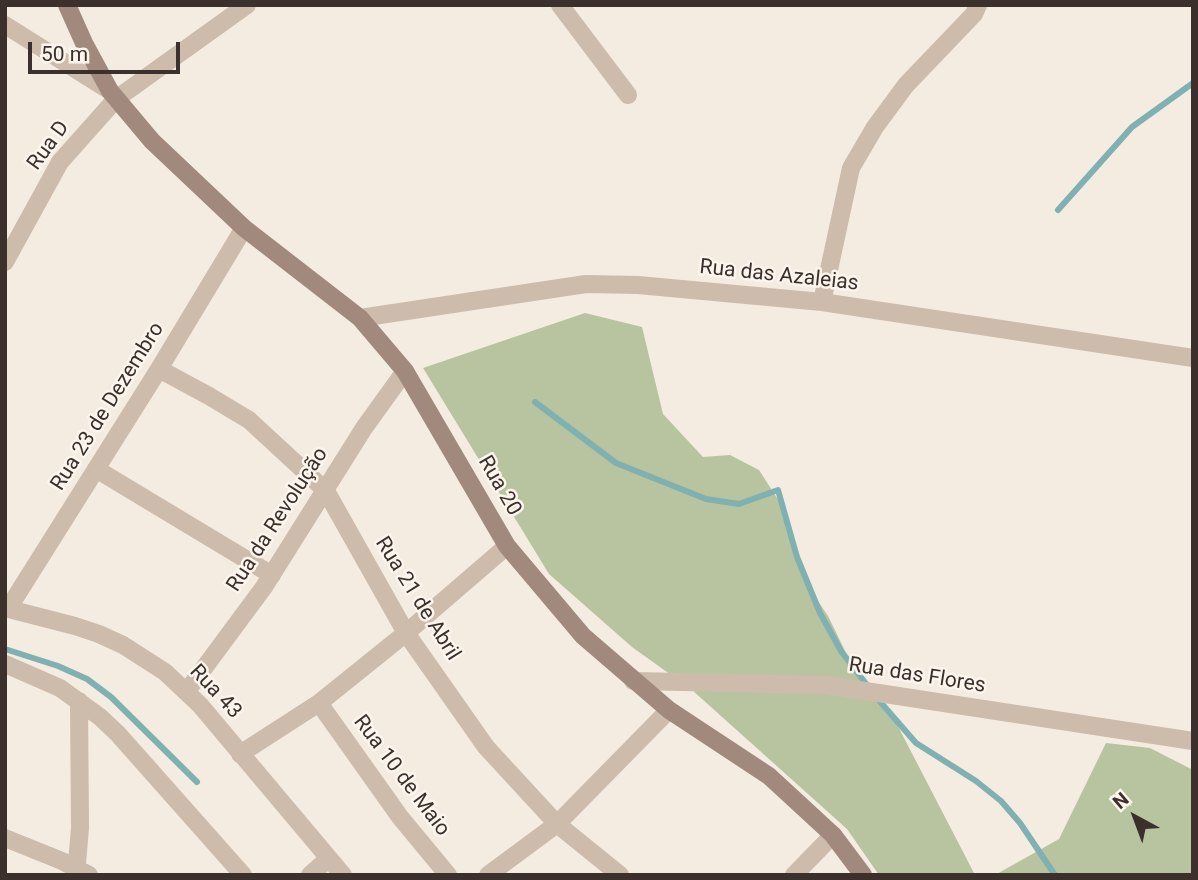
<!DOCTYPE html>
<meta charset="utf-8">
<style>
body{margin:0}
#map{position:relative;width:1198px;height:880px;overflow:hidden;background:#f4ebe1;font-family:Roboto,sans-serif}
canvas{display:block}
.frame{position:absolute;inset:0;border:7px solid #3b302b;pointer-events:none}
.north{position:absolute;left:1100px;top:782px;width:70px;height:70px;-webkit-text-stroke:5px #fbf5ee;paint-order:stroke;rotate:319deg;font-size:19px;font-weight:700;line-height:28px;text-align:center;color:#3b302b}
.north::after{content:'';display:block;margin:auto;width:24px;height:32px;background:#3b302b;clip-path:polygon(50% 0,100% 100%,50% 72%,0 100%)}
.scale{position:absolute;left:28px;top:42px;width:152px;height:32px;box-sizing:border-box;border:4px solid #3b302b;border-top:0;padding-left:9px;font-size:21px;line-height:24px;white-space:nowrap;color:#3b302b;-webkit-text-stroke:5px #fbf5ee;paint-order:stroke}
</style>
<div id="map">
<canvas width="1198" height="880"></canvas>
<div class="frame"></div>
<div class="north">N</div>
<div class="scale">50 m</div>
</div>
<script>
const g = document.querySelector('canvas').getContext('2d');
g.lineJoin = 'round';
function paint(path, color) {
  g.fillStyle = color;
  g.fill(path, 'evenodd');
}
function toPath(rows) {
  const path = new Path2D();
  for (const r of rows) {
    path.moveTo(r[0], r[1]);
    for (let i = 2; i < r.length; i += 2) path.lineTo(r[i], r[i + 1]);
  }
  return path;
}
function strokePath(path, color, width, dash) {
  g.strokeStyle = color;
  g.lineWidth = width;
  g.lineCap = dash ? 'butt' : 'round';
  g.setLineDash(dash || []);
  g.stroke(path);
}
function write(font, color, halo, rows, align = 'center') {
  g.font = font + ' Roboto,sans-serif';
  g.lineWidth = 5;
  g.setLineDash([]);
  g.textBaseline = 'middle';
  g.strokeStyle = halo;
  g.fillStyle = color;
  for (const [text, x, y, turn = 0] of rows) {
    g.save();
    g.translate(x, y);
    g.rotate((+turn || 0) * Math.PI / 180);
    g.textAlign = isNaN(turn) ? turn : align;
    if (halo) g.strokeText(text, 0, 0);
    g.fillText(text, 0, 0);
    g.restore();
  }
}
paint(toPath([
 [585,313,642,327,663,414,703,457,730,455,759,470,784,509,808,586,828,616,850,661,889,709,975,875,879,875,847,829,692,690,632,647,549,574,423,368],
 [1106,743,1150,748,1193,770,1193,875,995,875,1059,839]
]), '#b8c4a0');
strokePath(toPath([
 [1058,210,1132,127,1193,83],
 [535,402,616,463,706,499,739,504,778,490,797,557,820,613,841,651,870,689],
 [5,649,58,666,87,679,111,697,197,782],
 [876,697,916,743,976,781,1001,801,1020,823,1055,875]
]), '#7fb0b2', 6);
strokePath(toPath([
 [560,5,628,95],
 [5,25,110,91],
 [5,262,60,162,116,99,247,5],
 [822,302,851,168,875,127,906,85,974,14,978,5],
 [360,318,586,284,638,285,822,302,1193,358],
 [159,369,209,396,249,420,326,491,406,633,486,747,557,824,620,875],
 [96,469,272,575],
 [5,608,75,626,99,634,123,645,165,672,200,705,343,875],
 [8,609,159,369,244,228],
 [5,664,60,688,100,717,118,734,243,875],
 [633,681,826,685,1193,741],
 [187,691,264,587,364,428,405,371],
 [319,703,400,817,448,875],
 [240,754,319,703,406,633,507,546],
 [5,838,62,861,89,875],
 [76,875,80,828,79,701],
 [310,875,328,859],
 [488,875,557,824,669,710],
 [794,875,833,835]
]), '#cdbbac', 18);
strokePath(toPath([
 [67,5,84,43,110,91,152,141,244,228,360,318,405,371,507,546,583,636,669,710,769,776,833,835,863,875]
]), '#a18a7d', 18);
write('21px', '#3b302b', '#fbf5ee', [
 ["Rua D",49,146,-54],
 ["Rua das Azaleias",779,276,6],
 ["Rua 23 de Dezembro",108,407,-58],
 ["Rua 20",499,486,60],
 ["Rua da Revolução",278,520,-57],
 ["Rua 21 de Abril",417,599,58],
 ["Rua das Flores",917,676,9],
 ["Rua 43",215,692,47],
 ["Rua 10 de Maio",401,776,53]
]);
</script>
